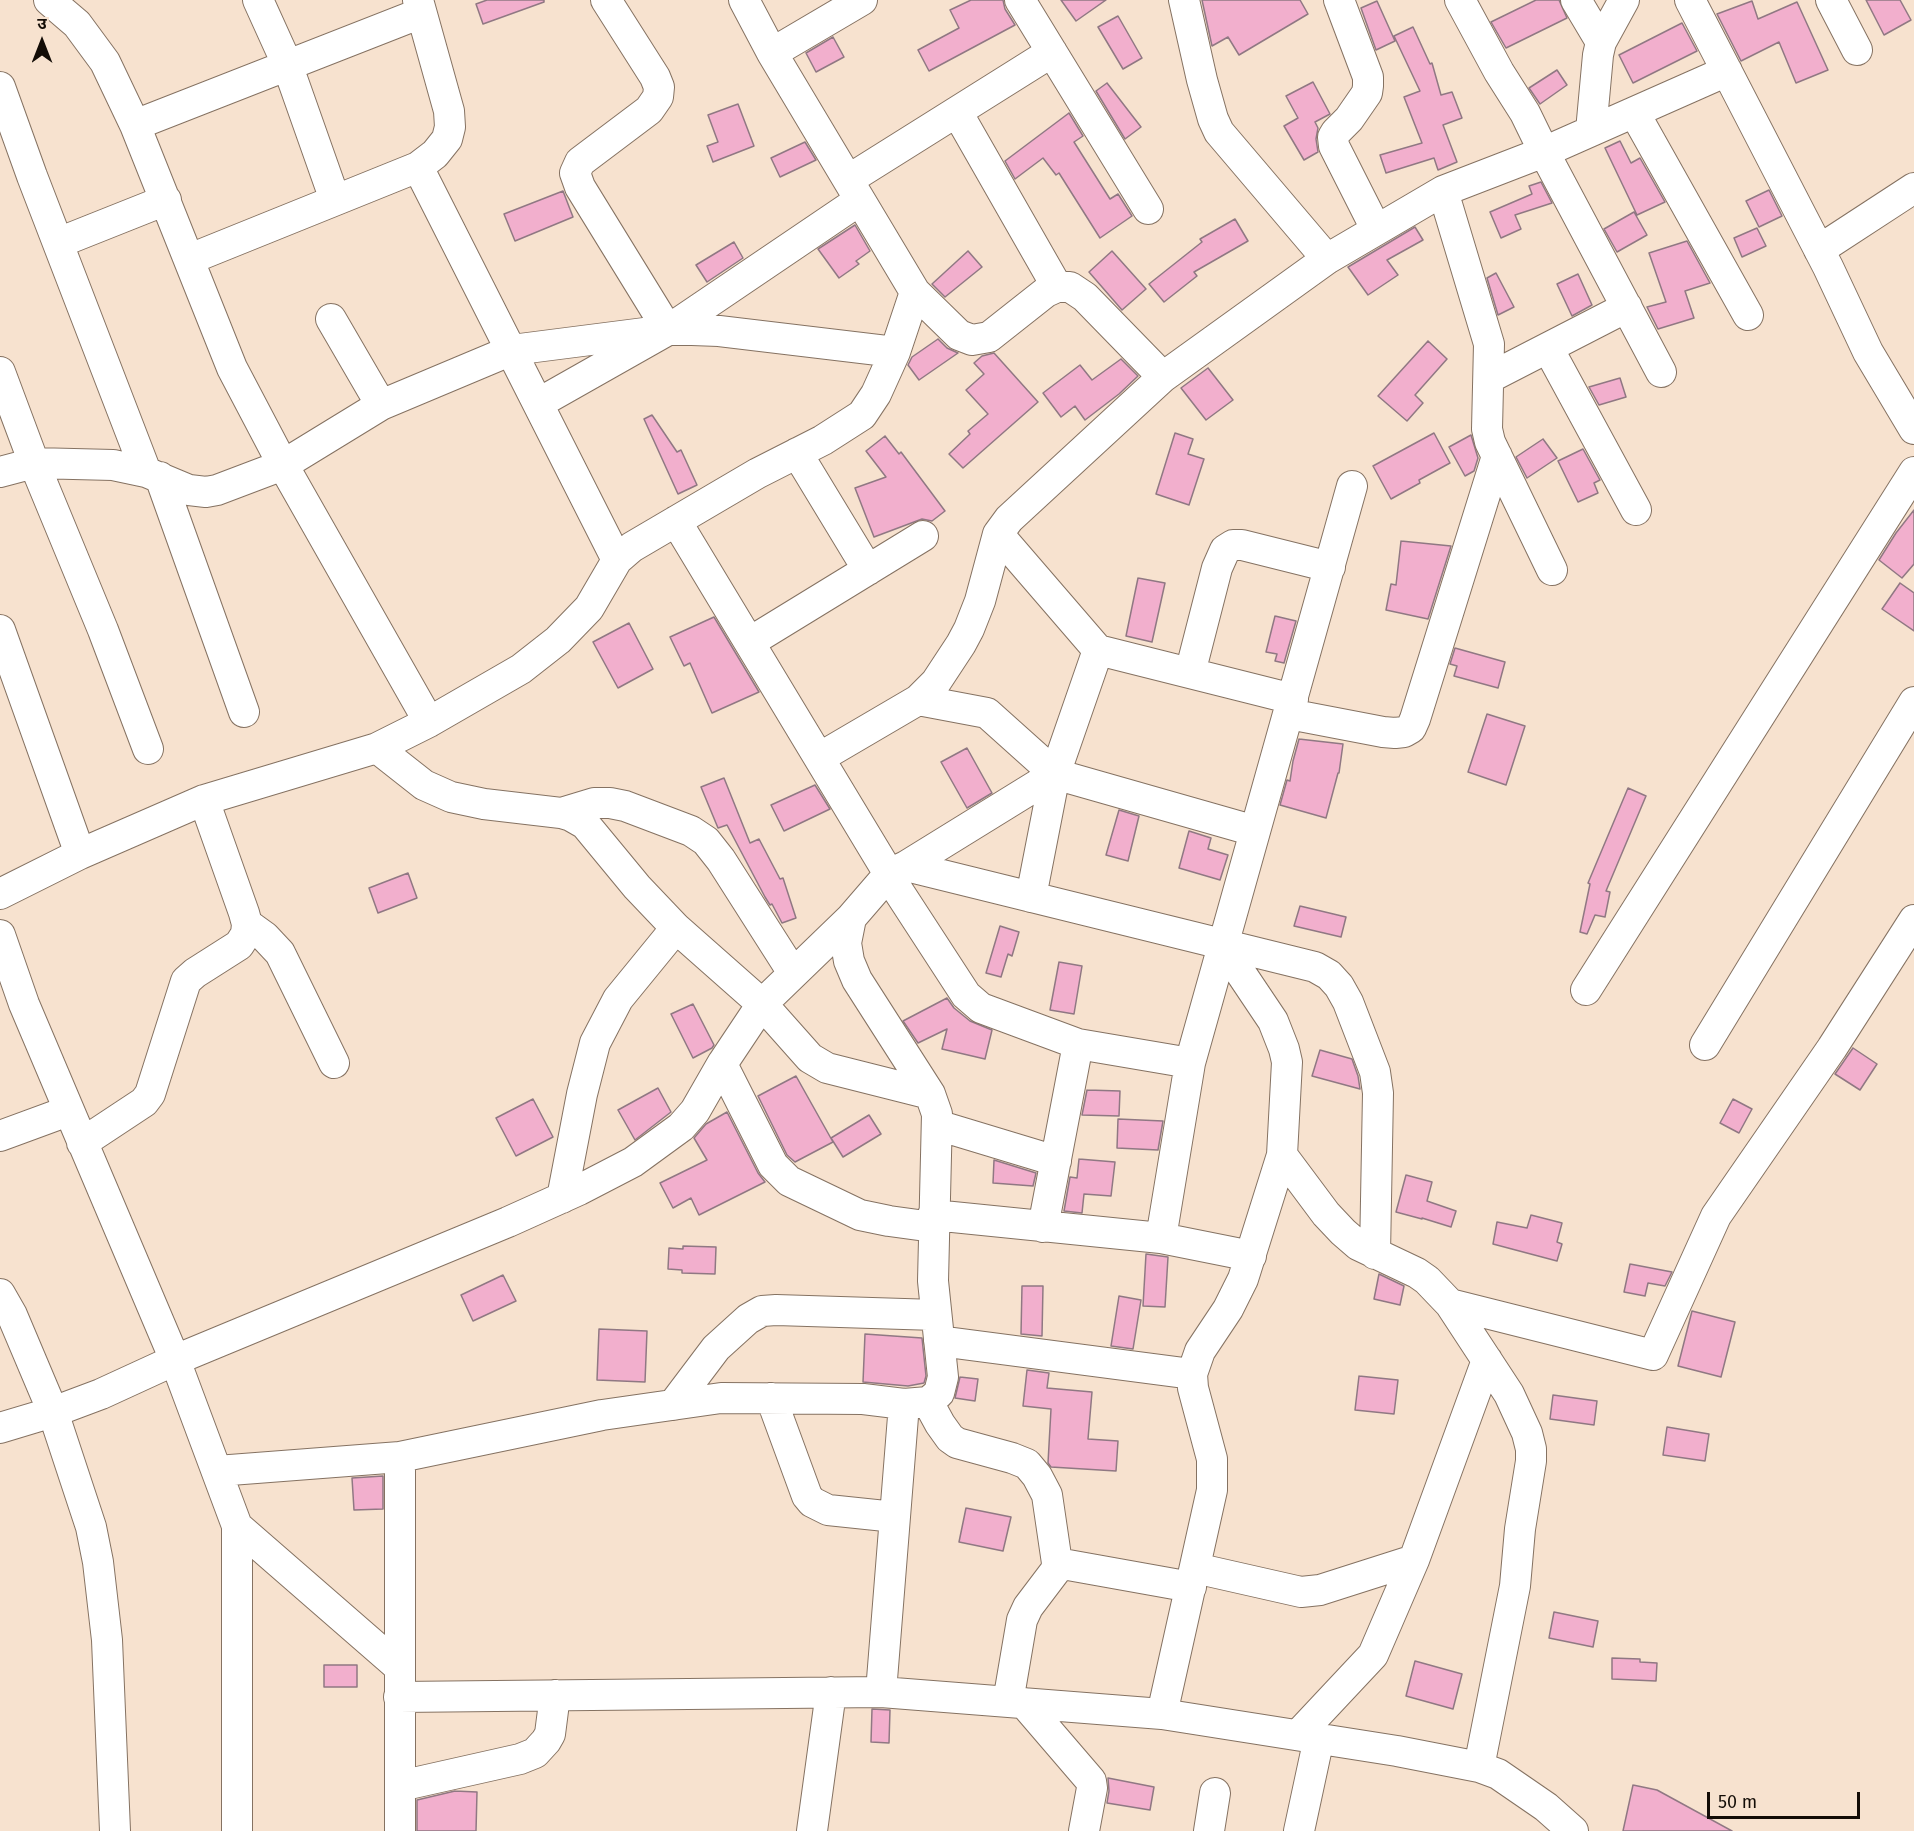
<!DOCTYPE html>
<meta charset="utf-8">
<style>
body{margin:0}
#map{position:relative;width:1914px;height:1831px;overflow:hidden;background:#f7e2cf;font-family:"Fira Sans","Noto Sans Devanagari",sans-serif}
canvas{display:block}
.north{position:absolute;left:12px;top:12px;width:60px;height:60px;-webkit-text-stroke:4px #f7e2cf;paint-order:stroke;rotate:0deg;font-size:16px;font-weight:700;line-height:24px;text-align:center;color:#130c06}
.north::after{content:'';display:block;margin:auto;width:21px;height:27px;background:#130c06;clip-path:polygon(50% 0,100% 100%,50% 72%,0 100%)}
.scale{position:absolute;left:1707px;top:1792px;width:153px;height:27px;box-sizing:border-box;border:3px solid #130c06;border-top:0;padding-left:8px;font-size:18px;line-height:21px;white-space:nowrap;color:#130c06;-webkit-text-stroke:4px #f7e2cf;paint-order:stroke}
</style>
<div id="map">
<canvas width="1914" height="1831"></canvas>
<div class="north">उ</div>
<div class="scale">50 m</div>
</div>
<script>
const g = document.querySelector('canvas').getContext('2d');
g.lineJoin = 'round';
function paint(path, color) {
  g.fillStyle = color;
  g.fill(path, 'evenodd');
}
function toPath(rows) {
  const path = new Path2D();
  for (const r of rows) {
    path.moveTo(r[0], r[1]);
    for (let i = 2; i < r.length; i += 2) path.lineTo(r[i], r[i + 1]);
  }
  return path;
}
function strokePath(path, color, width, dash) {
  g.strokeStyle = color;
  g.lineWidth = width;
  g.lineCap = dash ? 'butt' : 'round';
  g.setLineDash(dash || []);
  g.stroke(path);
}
const building = toPath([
 [487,0,544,0,544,2,483,24,476,4,487,0],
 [971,0,1003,0,1005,9,1015,25,929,71,918,50,959,28,950,10,971,0],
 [1061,0,1106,0,1076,21,1061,0],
 [1202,0,1300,0,1308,14,1239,55,1228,37,1212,46,1202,0],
 [1536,0,1559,0,1567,18,1506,48,1491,22,1536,0],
 [1866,0,1900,0,1911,20,1884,35,1866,0],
 [1377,1,1395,41,1376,50,1361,8,1377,1],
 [1752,1,1758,19,1797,2,1828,70,1796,83,1779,42,1741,61,1717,14,1752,1],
 [1118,16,1142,58,1123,69,1098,27,1118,16],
 [1682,23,1697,51,1633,83,1619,55,1682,23],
 [1413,27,1430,64,1432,63,1441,95,1452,92,1462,118,1443,125,1457,162,1438,170,1434,158,1386,173,1380,155,1422,143,1404,97,1420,91,1394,36,1413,27],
 [833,37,844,57,816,72,806,53,833,37],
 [1557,70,1567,85,1540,104,1529,88,1557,70],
 [1313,82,1330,114,1315,122,1318,128,1316,139,1318,152,1304,160,1284,126,1298,118,1286,96,1313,82],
 [1107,83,1141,127,1125,139,1096,91,1107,83],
 [738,104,754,146,713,162,707,146,718,142,708,115,738,104],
 [1069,113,1083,136,1074,142,1110,199,1118,194,1132,216,1100,238,1059,173,1056,175,1043,158,1015,179,1005,161,1069,113],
 [1620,141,1631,163,1640,158,1665,202,1637,215,1605,148,1620,141],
 [805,142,816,160,780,177,771,158,805,142],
 [1541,182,1552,203,1515,215,1521,229,1501,238,1490,212,1532,194,1529,186,1541,182],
 [1769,190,1782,216,1759,227,1746,201,1769,190],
 [563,191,573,217,515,241,504,214,563,191],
 [1634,212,1647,235,1617,252,1604,229,1634,212],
 [1235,219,1248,241,1194,272,1197,276,1164,302,1149,284,1202,242,1200,239,1235,219],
 [855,225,870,251,856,261,859,264,839,278,818,249,855,225],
 [1415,227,1423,240,1387,260,1398,275,1368,295,1348,267,1415,227],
 [1757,228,1766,246,1742,257,1734,238,1757,228],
 [1687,241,1710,283,1685,291,1694,318,1658,329,1647,307,1666,302,1649,253,1687,241],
 [734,242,743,258,707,282,696,265,734,242],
 [968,251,982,267,945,297,932,284,968,251],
 [1112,251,1146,289,1122,310,1089,272,1112,251],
 [1496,273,1514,307,1498,315,1487,278,1496,273],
 [1578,274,1592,305,1572,316,1557,284,1578,274],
 [938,339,947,348,958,353,919,380,908,365,912,357,938,339],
 [1428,341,1447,359,1415,395,1423,403,1407,421,1378,396,1428,341],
 [994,353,1038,402,963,468,949,454,970,434,968,431,988,414,966,390,984,374,974,363,982,356,994,353],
 [1121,359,1138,376,1119,394,1085,420,1075,406,1061,417,1043,393,1080,365,1092,380,1121,359],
 [1208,368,1233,400,1206,420,1181,388,1208,368],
 [1620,378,1626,397,1599,405,1589,387,1620,378],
 [652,415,677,452,681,450,697,485,678,494,644,419,652,415],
 [1175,433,1193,439,1188,454,1204,459,1189,505,1156,494,1175,433],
 [1434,433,1450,463,1419,480,1420,483,1391,499,1373,466,1434,433],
 [1471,435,1478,458,1474,471,1465,476,1449,447,1471,435],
 [885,436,899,454,901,452,945,511,932,521,922,519,874,537,855,488,886,477,866,451,885,436],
 [1543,439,1557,458,1527,478,1516,457,1543,439],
 [1583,449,1600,480,1594,483,1598,493,1578,502,1558,461,1583,449],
 [1914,510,1914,564,1902,578,1879,560,1896,533,1914,510],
 [1401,541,1451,546,1428,619,1386,610,1391,584,1396,585,1401,541],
 [1138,578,1165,583,1152,642,1126,636,1138,578],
 [1900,583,1914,593,1914,631,1882,609,1900,583],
 [1275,616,1296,621,1284,663,1275,661,1277,654,1266,652,1275,616],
 [714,617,759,692,712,713,690,663,684,666,670,637,714,617],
 [629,623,653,669,618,688,593,642,629,623],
 [1455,648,1505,662,1498,688,1454,676,1457,666,1450,664,1455,648],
 [1487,714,1525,726,1506,785,1468,772,1487,714],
 [1299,739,1343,744,1339,773,1338,773,1326,818,1280,805,1287,780,1290,781,1293,761,1299,739],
 [967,748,992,793,967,808,941,762,967,748],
 [724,778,750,843,759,839,780,879,783,878,796,918,782,923,772,904,770,905,765,897,727,825,718,828,701,787,724,778],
 [815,785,830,809,784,831,771,805,815,785],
 [1628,788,1646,796,1606,891,1610,892,1605,917,1595,915,1587,934,1580,932,1590,884,1588,883,1628,788],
 [1119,810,1139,816,1128,861,1106,855,1119,810],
 [1189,831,1211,838,1208,849,1228,855,1220,880,1179,868,1189,831],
 [408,873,417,898,378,913,369,888,408,873],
 [1300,906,1346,917,1341,937,1294,926,1300,906],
 [1000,926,1019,932,1012,956,1008,954,1001,977,986,973,1000,926],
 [1059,962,1082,966,1074,1014,1050,1010,1059,962],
 [947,998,954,1008,970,1021,992,1030,985,1059,942,1049,947,1029,918,1043,903,1021,947,998],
 [693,1004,714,1045,712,1048,693,1058,671,1014,693,1004],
 [1853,1048,1877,1064,1860,1090,1835,1074,1853,1048],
 [1320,1050,1352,1059,1358,1076,1360,1089,1312,1076,1320,1050],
 [796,1076,833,1142,795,1162,787,1155,758,1096,796,1076],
 [658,1088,671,1112,635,1140,618,1110,658,1088],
 [1087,1090,1120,1091,1119,1116,1082,1115,1087,1090],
 [533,1099,553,1137,516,1156,496,1118,533,1099],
 [1733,1099,1752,1109,1739,1133,1720,1123,1733,1099],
 [727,1112,758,1173,765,1182,699,1215,691,1198,673,1208,660,1183,707,1160,694,1138,706,1124,727,1112],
 [869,1115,881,1134,843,1157,831,1138,869,1115],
 [1118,1119,1163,1121,1158,1150,1117,1148,1118,1119],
 [1079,1159,1115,1162,1111,1196,1084,1194,1082,1213,1064,1211,1070,1177,1077,1178,1079,1159],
 [994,1160,1036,1173,1033,1186,993,1183,994,1160],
 [1406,1175,1432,1182,1427,1201,1456,1211,1451,1227,1422,1218,1422,1219,1396,1212,1406,1175],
 [1531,1215,1562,1223,1557,1242,1562,1244,1557,1261,1493,1244,1497,1222,1527,1228,1531,1215],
 [683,1246,716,1247,715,1274,682,1273,682,1270,668,1269,669,1248,683,1249,683,1246],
 [1146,1254,1168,1257,1165,1307,1143,1306,1146,1254],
 [1630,1264,1672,1272,1665,1286,1648,1283,1645,1296,1624,1292,1630,1264],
 [1379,1274,1404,1286,1400,1305,1374,1299,1379,1274],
 [503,1275,516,1301,473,1321,461,1295,503,1275],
 [1022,1286,1043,1286,1042,1336,1021,1334,1022,1286],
 [1119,1296,1141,1300,1133,1349,1111,1346,1119,1296],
 [1692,1311,1735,1322,1721,1377,1678,1366,1692,1311],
 [599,1329,647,1331,645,1382,597,1380,599,1329],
 [865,1334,922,1338,926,1376,924,1383,908,1386,863,1382,865,1334],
 [1027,1370,1049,1373,1047,1388,1092,1392,1088,1439,1118,1441,1116,1471,1051,1467,1048,1463,1051,1409,1023,1406,1027,1370],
 [1359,1376,1398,1380,1394,1414,1355,1410,1359,1376],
 [960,1377,978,1379,975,1401,955,1398,960,1377],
 [1553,1395,1597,1401,1594,1425,1550,1419,1553,1395],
 [1667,1427,1709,1434,1705,1461,1663,1455,1667,1427],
 [383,1476,383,1509,354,1510,352,1478,383,1476],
 [966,1508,1011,1517,1003,1551,959,1542,966,1508],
 [1554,1612,1598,1621,1593,1647,1549,1638,1554,1612],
 [1612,1658,1640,1659,1640,1662,1657,1663,1656,1681,1612,1679,1612,1658],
 [1415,1661,1462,1674,1453,1709,1406,1696,1415,1661],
 [324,1665,357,1665,357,1687,324,1687,324,1665],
 [872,1709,890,1710,889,1743,871,1742,872,1709],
 [1108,1778,1154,1787,1150,1810,1107,1803,1109,1791,1108,1778],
 [1633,1785,1657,1790,1732,1831,1623,1831,1633,1785],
 [455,1791,477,1792,476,1831,417,1831,417,1800,455,1791]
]);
paint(building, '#f2afcd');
strokePath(building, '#907883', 1.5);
const minor = toPath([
 [49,0,77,24,105,62,135,125,232,368,283,465,429,722],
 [258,0,287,64,335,200],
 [606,0,655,77,659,87,658,97,649,110,580,162,575,173,580,187,668,330],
 [744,0,772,53,915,292,959,335,972,340,989,337,1046,292,1057,287,1070,287,1085,297,1163,377],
 [1020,0,1148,209],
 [1184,0,1202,80,1213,119,1219,132,1327,259],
 [1339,0,1368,77,1368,86,1367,93,1349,119,1336,132,1333,137,1334,146,1376,229],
 [1460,0,1499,72,1525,113,1544,152,1661,372],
 [1576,0,1601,42],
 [1690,0,1828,267,1868,352,1914,429],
 [1831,0,1857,50],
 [772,53,862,0],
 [0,87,32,176,146,472],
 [957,112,1057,287],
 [1634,112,1748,315],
 [135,125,421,13],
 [1591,131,1598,55,1601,42,1624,0],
 [418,167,617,560],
 [848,180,1052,52],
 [1443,191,1489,344,1487,429,1490,442,1552,570],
 [58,243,166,200],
 [1819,250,1914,188],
 [190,259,418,167,435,154,447,139,450,127,449,111,418,0],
 [331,319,381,405],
 [1548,348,1636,510],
 [0,372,34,463,103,630,148,749],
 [1489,378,1627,307],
 [539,403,668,330,860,200],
 [797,453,868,570],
 [0,472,34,463,113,465,146,472,189,490,206,492,217,490,283,465,381,405,512,350,668,330,692,330,719,331,895,352],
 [160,477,244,712],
 [998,534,1098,650,1293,699],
 [0,630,80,854,0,894],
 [750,642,923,536],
 [1098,650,1055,774,906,866,889,874,899,892,966,995,981,1008,1078,1044,1190,1063],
 [1190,673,1217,568,1225,550,1233,545,1242,545,1330,567],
 [918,700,987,713,1055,774,1255,831],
 [1289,714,1383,732,1395,733,1404,732,1411,728,1415,719,1497,456],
 [377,748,424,785,451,797,484,804,561,813,571,816,585,824,637,887,676,928,762,1004,810,1058,827,1068,930,1094],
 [819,758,918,700,936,682,961,644,969,629,980,601,998,534,1009,519,1163,377,1327,259,1443,191,1544,152,1727,71],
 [561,813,594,803,610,803,625,806,691,831,706,841,721,860,793,973],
 [80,854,204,800,377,748,429,722,521,669,558,640,589,608,617,560,632,547,758,473,823,440,862,415,876,394,895,352,915,292],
 [906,866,1315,967,1329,975,1339,986,1348,1002,1375,1072,1378,1093,1375,1254],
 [1031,897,1055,774],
 [247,924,265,937,280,953,334,1063],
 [0,935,24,1004,175,1360,237,1526,237,1831],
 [1586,990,1914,472],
 [1705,1045,1914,702],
 [722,1064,773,1165,789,1181,860,1215,889,1221,933,1227],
 [937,1125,1056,1161],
 [0,1136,68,1111],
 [82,1143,144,1102,150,1094,186,981,195,973,239,945,246,934,247,924,244,913,204,800],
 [1282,1155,1326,1214,1343,1232,1358,1245,1417,1273,1427,1280,1450,1304,1509,1394,1527,1433,1531,1449,1531,1461,1520,1529,1515,1586,1479,1767],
 [562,1198,582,1094,595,1043,618,999,676,928],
 [933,1215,1161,1238,1251,1256],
 [1043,1227,1078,1044],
 [1161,1238,1190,1063,1352,486],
 [0,1294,12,1315,53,1412,91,1527,98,1562,107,1640,115,1831],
 [1450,1304,1653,1355,1716,1216,1832,1048,1914,920],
 [939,1341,1192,1374],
 [771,1398,807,1496,812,1502,828,1510,895,1517],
 [928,1402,940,1424,950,1438,957,1443,1012,1458,1027,1464,1037,1476,1047,1495,1057,1563,1056,1570,1028,1607,1022,1620,1008,1702],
 [673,1405,716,1348,748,1319,762,1311,776,1310,936,1315],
 [0,1428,53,1412,101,1394,175,1360,508,1222,579,1190,633,1162,681,1127,695,1111,722,1064,762,1004,851,918],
 [217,1471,400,1457,602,1415,721,1398,863,1399,904,1404,928,1402,939,1393,943,1377,933,1281,937,1114,930,1094,857,980,849,961,846,943,851,918,889,874,676,521],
 [237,1526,399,1667],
 [1057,1563,1191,1587],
 [1195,1568,1301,1592,1320,1590,1414,1560],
 [881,1692,904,1404],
 [399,1697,881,1692,1162,1714,1397,1751,1479,1767,1498,1774,1546,1807,1573,1831],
 [1024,1703,1091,1781,1092,1788,1084,1831],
 [1162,1714,1212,1490,1212,1459,1193,1388,1192,1374,1200,1351,1228,1309,1243,1279,1282,1155,1287,1062,1284,1049,1273,1021,1222,945],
 [1298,1735,1373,1655,1414,1560,1487,1360],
 [400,1786,520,1759,535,1753,546,1741,550,1734,555,1695],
 [400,1831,400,1457],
 [812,1831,831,1692],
 [1209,1831,1215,1793],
 [1299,1831,1319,1738]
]);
strokePath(minor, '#857262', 32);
strokePath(minor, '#fff', 30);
</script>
